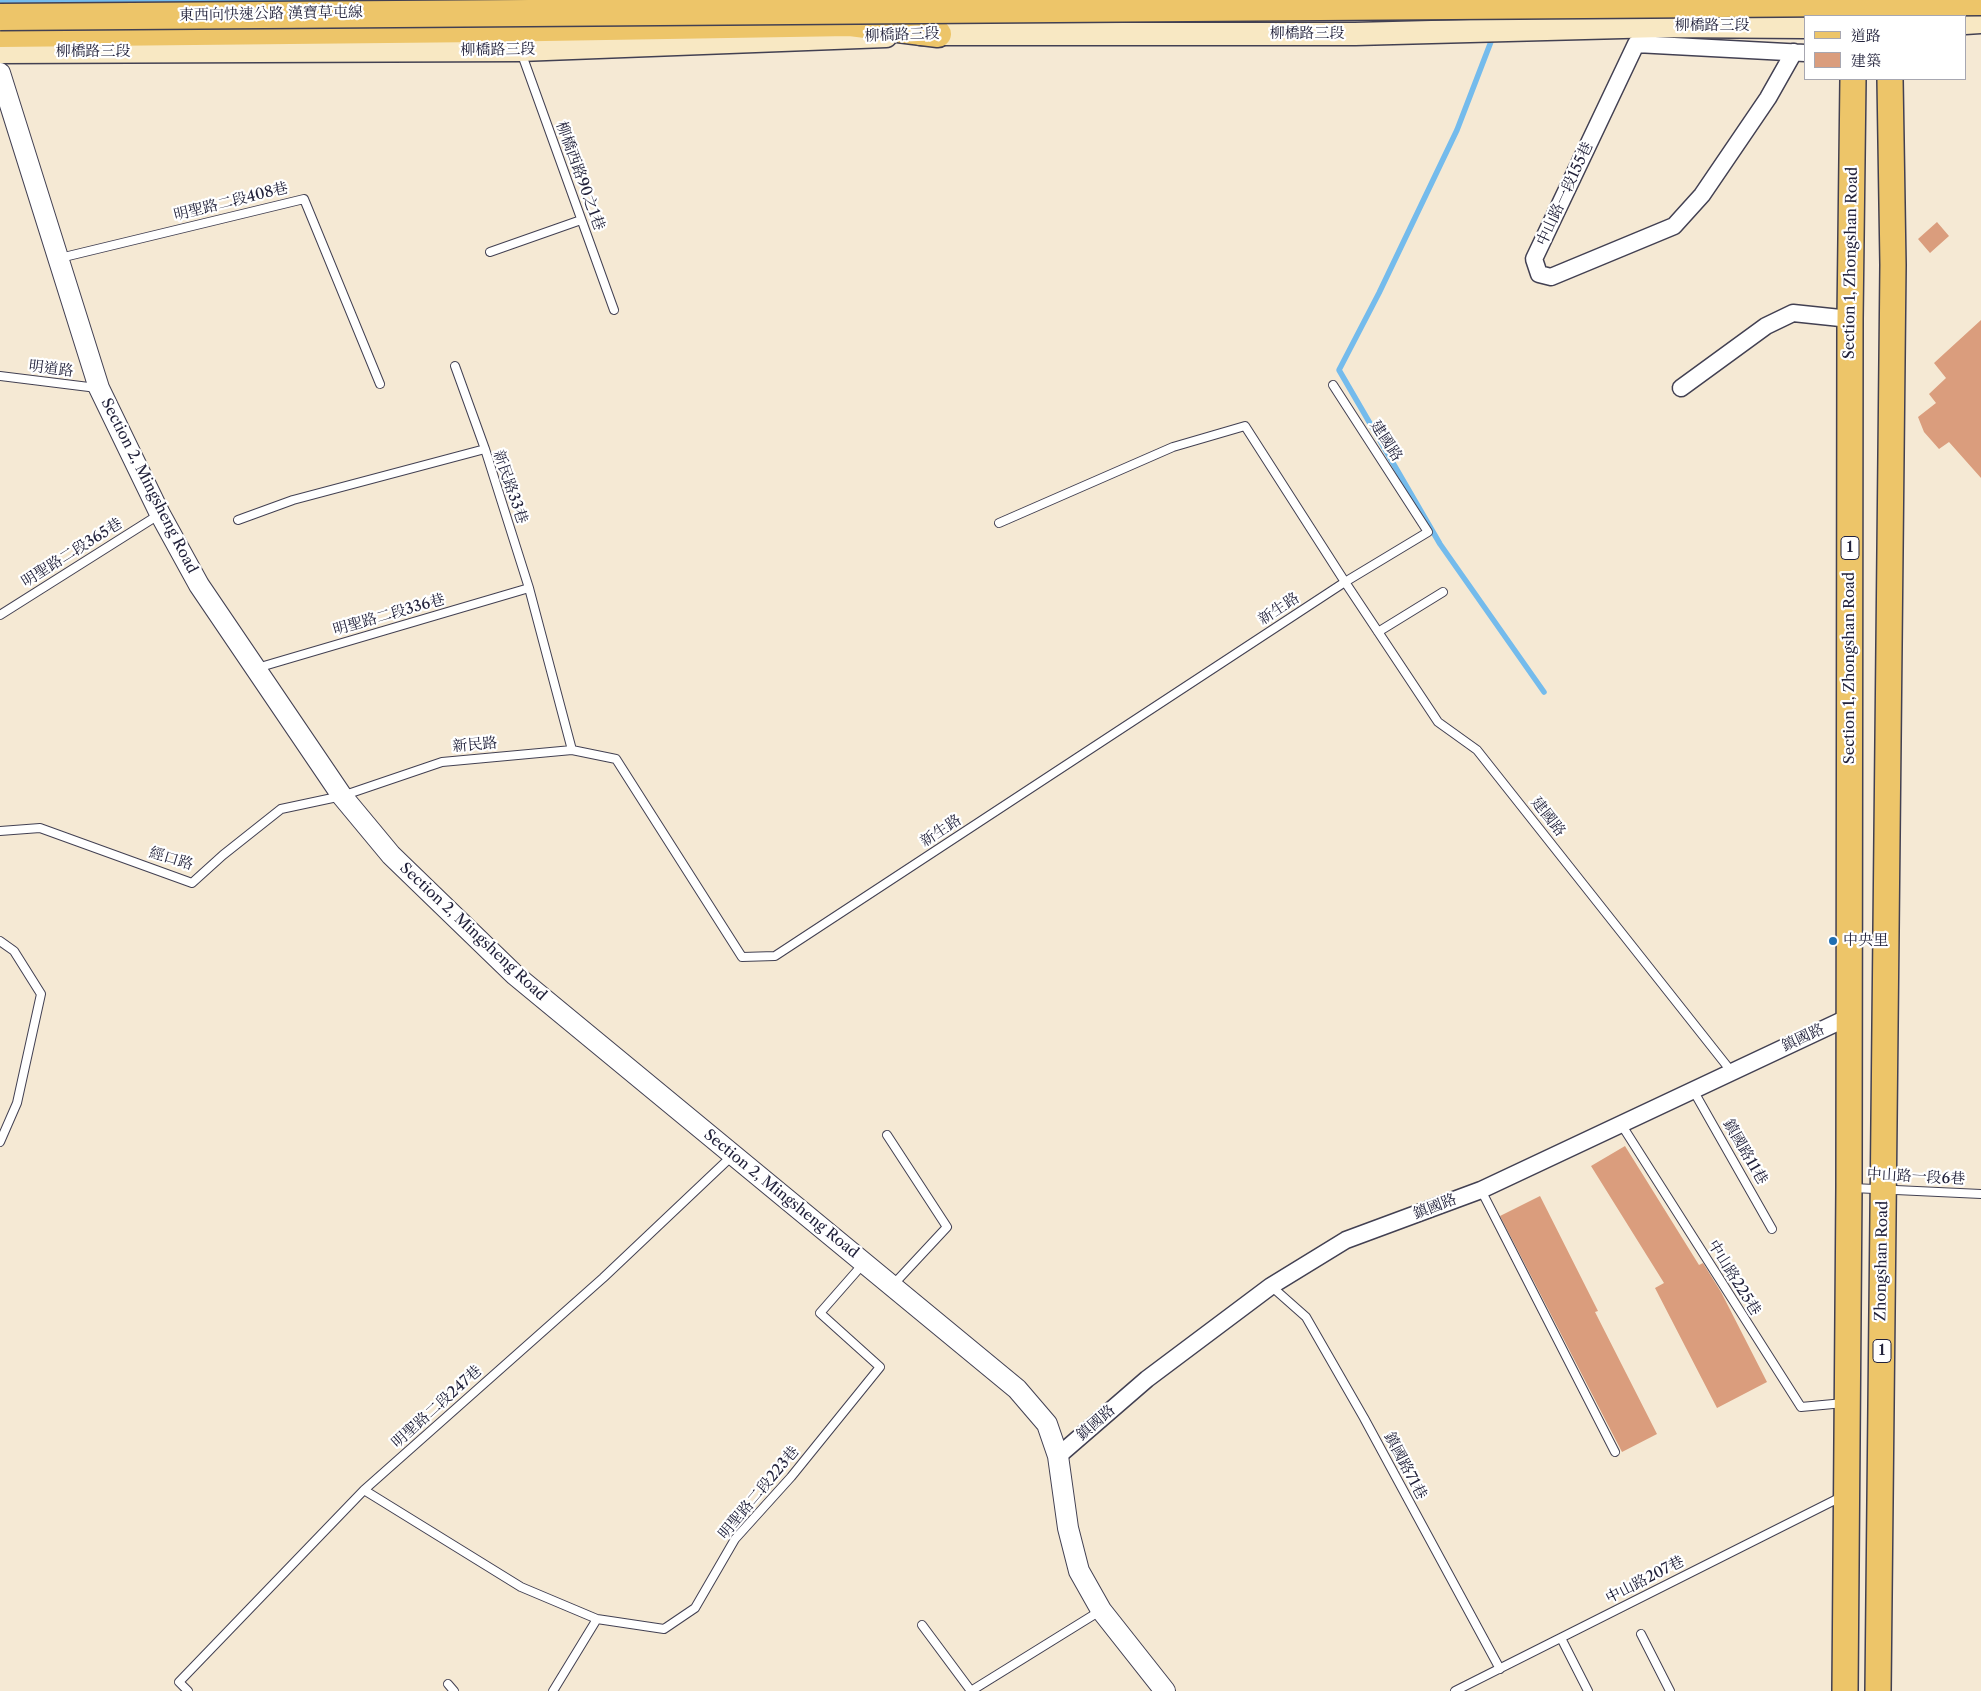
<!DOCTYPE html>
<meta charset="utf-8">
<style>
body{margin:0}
#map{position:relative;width:1981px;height:1691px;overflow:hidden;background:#f5e9d4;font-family:"Libre Caslon Text","Noto Serif TC",serif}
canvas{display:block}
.legend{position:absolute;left:1804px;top:15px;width:162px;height:65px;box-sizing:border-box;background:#fff;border:1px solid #a7a7b1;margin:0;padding:6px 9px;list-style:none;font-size:15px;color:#22223b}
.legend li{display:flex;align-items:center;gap:10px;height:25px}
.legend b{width:25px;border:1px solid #a7a7b1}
</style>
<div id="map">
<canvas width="1981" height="1691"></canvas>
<ul class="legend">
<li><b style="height:6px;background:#edc569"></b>道路</li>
<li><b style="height:14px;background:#da9d7d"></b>建築</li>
</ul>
</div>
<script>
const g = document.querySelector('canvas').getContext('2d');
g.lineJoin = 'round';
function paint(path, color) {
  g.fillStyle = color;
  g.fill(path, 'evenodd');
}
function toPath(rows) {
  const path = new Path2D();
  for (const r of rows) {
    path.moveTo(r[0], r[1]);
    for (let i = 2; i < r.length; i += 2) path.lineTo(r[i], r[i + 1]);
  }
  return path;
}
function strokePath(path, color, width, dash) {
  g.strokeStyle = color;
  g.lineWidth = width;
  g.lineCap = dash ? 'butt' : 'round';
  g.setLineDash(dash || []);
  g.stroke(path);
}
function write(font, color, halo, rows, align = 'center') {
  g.font = font + ' "Libre Caslon Text","Noto Serif TC",serif';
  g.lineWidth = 4.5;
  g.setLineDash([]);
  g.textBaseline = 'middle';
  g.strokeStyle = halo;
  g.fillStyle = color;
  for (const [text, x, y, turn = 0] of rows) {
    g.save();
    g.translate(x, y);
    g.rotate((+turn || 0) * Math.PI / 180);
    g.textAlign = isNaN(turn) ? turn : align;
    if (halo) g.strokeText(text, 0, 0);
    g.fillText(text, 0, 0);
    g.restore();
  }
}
paint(toPath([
 [0,0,1028,0,0,5]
]), '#74bbec');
strokePath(toPath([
 [1492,39,1457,130,1379,293,1339,370,1440,544,1544,692]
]), '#74bbec', 5.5);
paint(toPath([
 [1937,222,1949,236,1930,253,1918,239],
 [1981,320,1981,478,1949,442,1939,449,1924,432,1918,417,1936,403,1929,394,1946,378,1934,363],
 [1625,1146,1699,1265,1703,1263,1721,1292,1767,1382,1717,1408,1655,1288,1664,1283,1591,1166],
 [1540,1196,1598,1311,1595,1312,1657,1434,1622,1452,1500,1216]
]), '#da9d7d');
const service = toPath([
 [521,52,614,310],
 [490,252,581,220],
 [60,258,304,199,380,384],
 [455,366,485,449,529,588,572,750],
 [0,376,97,388],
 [238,520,293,500,485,449],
 [999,523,1173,447,1245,426,1345,582,1438,722,1477,750,1731,1071],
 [0,615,160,514],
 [1378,632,1443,592],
 [257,668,529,588],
 [0,831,40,828,192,883,223,855,281,809,342,796,442,762,572,750,616,759,742,957,775,956,1345,582,1428,532,1333,385],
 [0,941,14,951,41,994,17,1103,0,1142],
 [1693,1090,1772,1229],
 [1621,1124,1801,1407,1844,1403],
 [887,1135,947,1227,892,1286],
 [1853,1188,1981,1194],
 [1481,1190,1615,1452],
 [1271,1286,1306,1317,1364,1418,1500,1669],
 [364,1490,521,1587,597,1619,664,1629,695,1608,735,1539,791,1477,880,1367,820,1313,863,1264],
 [922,1625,971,1691,1100,1611],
 [1641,1634,1670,1691],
 [1561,1638,1588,1691],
 [448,1684,454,1691],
 [188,1691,179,1682,364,1490,603,1278,733,1155],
 [553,1691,597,1619],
 [1455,1691,1843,1496]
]);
const minor = toPath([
 [1794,52,1768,98,1702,195,1674,226,1551,277,1539,274,1534,259,1636,44,1805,53],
 [1681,388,1766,326,1793,313,1850,319],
 [1058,1456,1147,1379,1271,1286,1346,1240,1481,1190,1849,1017]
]);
const tertiary = toPath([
 [0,73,99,388,160,514,199,585,342,796,391,855,515,975,1017,1389,1047,1424,1058,1456,1068,1528,1079,1571,1101,1610,1165,1691]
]);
const secondary = toPath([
 [1965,23,1981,22],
 [921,34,1355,34,1661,26,1805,27],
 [0,52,520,50,886,36]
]);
const primary = toPath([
 [1845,1691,1849,1188,1850,319,1853,79],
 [1878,1691,1893,265,1890,79]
]);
const trunk = toPath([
 [0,34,484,29,850,23,938,34]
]);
strokePath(service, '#424052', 10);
strokePath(minor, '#424052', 19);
strokePath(tertiary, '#424052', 22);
strokePath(secondary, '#424052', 25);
strokePath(primary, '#424052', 28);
strokePath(trunk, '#424052', 29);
strokePath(service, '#fff', 8);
strokePath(minor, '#fff', 16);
strokePath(tertiary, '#fff', 20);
strokePath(secondary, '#f8e8c3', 22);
strokePath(primary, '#edc569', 25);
strokePath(trunk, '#edc569', 26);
const trunkBridge = toPath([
 [0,17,1981,2]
]);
strokePath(trunkBridge, '#424052', 29, []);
strokePath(trunkBridge, '#edc569', 26);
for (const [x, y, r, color] of [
 [1833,941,5,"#1f6fb2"]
]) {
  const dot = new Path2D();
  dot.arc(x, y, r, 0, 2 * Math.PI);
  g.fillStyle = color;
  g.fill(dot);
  strokePath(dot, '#fff', 2);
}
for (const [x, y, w] of [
 [1850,548,18],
 [1882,1351,18]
]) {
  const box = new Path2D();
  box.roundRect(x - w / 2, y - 11.5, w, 23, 4);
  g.fillStyle = '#fff';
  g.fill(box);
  strokePath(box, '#22223b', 1);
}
write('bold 14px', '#22223b', null, [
 ["1",1850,548],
 ["1",1882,1351]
]);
write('15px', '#22223b', '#fff', [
 ["東西向快速公路 漢寶草屯線",271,14,-1],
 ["柳橋路三段",1712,26],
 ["柳橋路三段",1307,34],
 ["柳橋路三段",902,35,-2],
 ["柳橋路三段",498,50,-1],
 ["柳橋路三段",93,52],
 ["柳橋西路90之1巷",580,176,70],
 ["中山路一段155巷",1565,194,-65],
 ["明聖路二段408巷",231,202,-14],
 ["Section 1, Zhongshan Road",1851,263,-89],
 ["明道路",51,369,7],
 ["建國路",1386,441,57],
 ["Section 2, Mingsheng Road",149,486,63],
 ["新民路33巷",510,487,71],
 ["明聖路二段365巷",72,553,-32],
 ["新生路",1279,609,-33],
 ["明聖路二段336巷",389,615,-16],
 ["Section 1, Zhongshan Road",1850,668,-90],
 ["新民路",475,745,-5],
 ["建國路",1548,817,52],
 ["新生路",941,831,-33],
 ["經口路",171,859,17],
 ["Section 2, Mingsheng Road",473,932,43],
 ["鎮國路",1803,1038,-25],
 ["鎮國路11巷",1745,1152,60],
 ["中山路一段6巷",1916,1177,3],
 ["Section 2, Mingsheng Road",781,1194,39],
 ["鎮國路",1435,1207,-21],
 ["Zhongshan Road",1882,1261,-89],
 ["中山路225巷",1734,1278,58],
 ["明聖路二段247巷",437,1407,-42],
 ["鎮國路",1096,1423,-41],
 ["鎮國路71巷",1405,1466,62],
 ["明聖路二段223巷",759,1493,-50],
 ["中山路207巷",1645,1580,-27]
]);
write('15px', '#22223b', '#fff', [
 ["中央里",1843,941]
], 'left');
</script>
